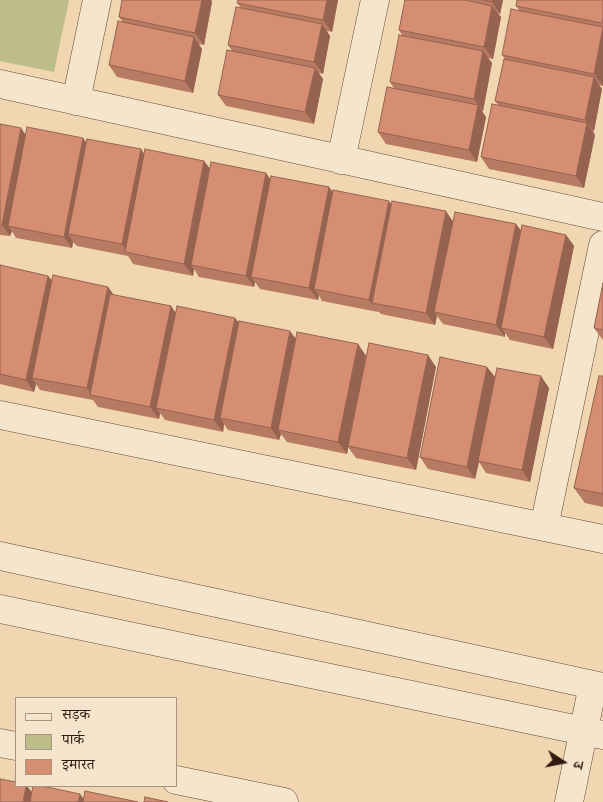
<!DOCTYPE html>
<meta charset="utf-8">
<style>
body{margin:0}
#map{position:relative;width:603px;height:802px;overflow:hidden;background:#f0d7b2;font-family:"Libre Bodoni","Noto Serif Devanagari",serif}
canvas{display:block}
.legend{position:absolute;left:15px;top:697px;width:162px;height:90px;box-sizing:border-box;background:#f5e5cd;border:1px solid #a79381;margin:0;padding:6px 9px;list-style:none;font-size:15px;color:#311910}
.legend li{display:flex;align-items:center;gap:10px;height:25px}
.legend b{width:25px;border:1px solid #a79381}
.north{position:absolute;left:538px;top:737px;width:50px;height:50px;-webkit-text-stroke:4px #f5e5cd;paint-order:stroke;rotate:101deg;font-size:14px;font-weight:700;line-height:20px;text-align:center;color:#311910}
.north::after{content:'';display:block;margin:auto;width:18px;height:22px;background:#311910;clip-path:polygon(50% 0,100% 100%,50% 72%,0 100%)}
</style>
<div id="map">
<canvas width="603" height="802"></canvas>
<ul class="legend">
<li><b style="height:6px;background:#f5e5cd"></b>सड़क</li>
<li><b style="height:14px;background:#bdbd89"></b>पार्क</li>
<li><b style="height:14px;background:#d58e72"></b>इमारत</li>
</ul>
<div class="north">उ</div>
</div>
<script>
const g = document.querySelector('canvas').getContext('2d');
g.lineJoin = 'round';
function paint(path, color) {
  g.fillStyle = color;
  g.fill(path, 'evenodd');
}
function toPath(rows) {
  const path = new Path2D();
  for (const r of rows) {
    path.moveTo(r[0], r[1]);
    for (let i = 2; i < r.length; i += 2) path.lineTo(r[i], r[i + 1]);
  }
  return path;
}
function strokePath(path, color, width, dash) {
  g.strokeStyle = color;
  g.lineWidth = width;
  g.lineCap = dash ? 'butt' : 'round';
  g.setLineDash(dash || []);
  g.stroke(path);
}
paint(toPath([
 [0,0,69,0,54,72,0,61]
]), '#bdbd89');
const minor = toPath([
 [0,84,603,217],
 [76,101,97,0],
 [341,160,375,0],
 [0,415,603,539],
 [544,527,603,245],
 [0,556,603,687],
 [0,609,603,735],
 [0,743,16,746],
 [176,780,284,802],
 [569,802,593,685]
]);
strokePath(minor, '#614838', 29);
strokePath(minor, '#f5e5cd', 28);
paint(toPath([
 [122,0,211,0,212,2,204,45,198,44,202,49,193,93,117,77,109,65,123,22,119,17],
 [338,0,332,32,327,31,330,36,323,74,319,73,323,79,314,124,226,106,218,95,232,51,228,45,241,8,237,3],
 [405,0,503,0,500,14,498,13,501,17,493,59,488,58,492,63,483,111,482,111,486,117,477,162,386,144,378,132,394,88,390,82,402,35,399,30],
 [603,0,603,86,599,85,602,89,594,131,593,131,595,135,584,188,489,169,481,157,498,105,495,101,505,59,502,55,519,10,516,6],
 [0,124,25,134,83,138,86,142,141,149,144,154,204,161,210,169,266,173,270,179,329,187,333,193,391,205,453,221,516,224,521,231,566,235,574,246,553,349,510,340,505,333,505,337,443,324,437,316,435,325,381,314,378,311,378,312,322,301,319,295,318,300,260,289,255,282,254,287,199,277,194,269,193,276,133,264,128,256,77,246,73,242,72,248,16,238,12,231,10,236,0,235],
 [0,265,48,276,52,280,108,287,114,295,171,306,175,313,235,318,239,323,296,339,358,344,366,356,436,367,416,470,356,458,348,447,347,454,287,442,281,434,279,440,228,430,224,424,223,432,165,420,160,413,159,419,98,407,93,400,40,390,36,384,34,392,0,384],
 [603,283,603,340,594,328],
 [603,376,603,507,585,503,574,488],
 [495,377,549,388,530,482,486,473,479,462,475,479,428,469,420,457]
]), '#b77a62');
paint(toPath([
 [202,0,211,0,212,2,204,45,195,33],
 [327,0,338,0,332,32,323,20],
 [492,0,503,0,500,14,492,2],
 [492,6,501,17,493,59,484,47],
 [322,24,330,36,323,74,314,62],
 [603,28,603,86,594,74],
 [194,37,202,49,193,93,185,81],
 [483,51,492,63,483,111,474,99],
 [315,68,323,79,314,124,305,112],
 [594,77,602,89,594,131,585,120],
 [478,105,486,117,477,162,469,150],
 [587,123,595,135,584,188,576,176],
 [21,128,29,140,8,226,12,231,10,236,2,225],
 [83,138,91,150,68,234,73,242,72,248,64,237],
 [141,149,149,161,128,253,122,244],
 [204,161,213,173,191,265,194,269,193,276,184,264],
 [266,173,274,185,251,277,255,282,254,287,246,276],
 [329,187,337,199,314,289,319,295,318,300,309,288],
 [389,201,397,213,372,303,378,312,369,300],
 [446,211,454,223,434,312,437,316,435,325,426,313],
 [516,224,525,236,501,328,505,333,505,337,496,325],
 [566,235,574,246,553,349,544,337],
 [48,276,57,288,32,378,36,384,34,392,26,380],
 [108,287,116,299,92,395,87,388],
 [171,306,179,318,156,408,160,413,159,419,150,407],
 [235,318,243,329,220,418,224,424,223,432,214,420],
 [290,331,299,343,278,430,281,434,279,440,271,428],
 [358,344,366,356,347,454,338,442],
 [428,355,436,367,416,470,407,458],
 [487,367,496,378,478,461,479,462,475,479,467,467],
 [541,376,549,388,530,482,522,470],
 [26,786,27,786,35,796,34,802,23,802],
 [80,794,86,802,78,802]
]), '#956350');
const building = toPath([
 [122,0,202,0,195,33,119,17,122,0],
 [238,0,327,0,323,20,237,3,238,0],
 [405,0,465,0,492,6,484,47,399,30,405,0],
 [483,0,492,0,492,2,483,0],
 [517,0,603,0,603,18,602,23,516,6,517,0],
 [236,7,322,24,314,62,228,45,236,7],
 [511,9,603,27,594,74,502,55,511,9],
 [118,21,194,37,185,81,109,65,118,21],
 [399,35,483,51,474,99,390,82,399,35],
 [227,50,315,68,305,112,218,95,227,50],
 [504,59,594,77,585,120,495,101,504,59],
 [387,87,478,105,469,150,378,132,387,87],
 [492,104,587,123,576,176,481,157,492,104],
 [0,124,21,128,2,225,0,224,0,124],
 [27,127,83,138,64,237,8,226,27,127],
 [87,139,141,149,122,244,68,234,87,139],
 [145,149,204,161,184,264,125,252,145,149],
 [211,162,266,173,246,276,191,265,211,162],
 [271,176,329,187,309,288,251,277,271,176],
 [333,190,389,201,369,300,314,289,333,190],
 [392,201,446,211,426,313,372,303,392,201],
 [455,212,516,224,496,325,434,312,455,212],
 [522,225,566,235,544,337,501,328,522,225],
 [0,265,48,276,26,380,0,374,0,265],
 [53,275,108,287,87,388,32,378,53,275],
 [603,283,603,330,594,328,603,283],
 [110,294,171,306,150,407,90,395,110,294],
 [177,306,235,318,214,420,156,408,177,306],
 [239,321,290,331,271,428,220,418,239,321],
 [297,332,358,344,338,442,278,430,297,332],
 [369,343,428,355,407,458,348,446,369,343],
 [440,357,487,367,467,467,420,457,440,357],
 [497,368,541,376,522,470,478,461,497,368],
 [599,376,603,376,603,494,574,488,599,376],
 [0,779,16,782,16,786,26,786,23,802,0,802,0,779],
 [33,786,42,786,80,794,78,802,30,802,33,786],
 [85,791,138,802,83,802,85,791],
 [145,797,168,802,144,802,145,797]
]);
paint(building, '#d58e72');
strokePath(building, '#956350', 1);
</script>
